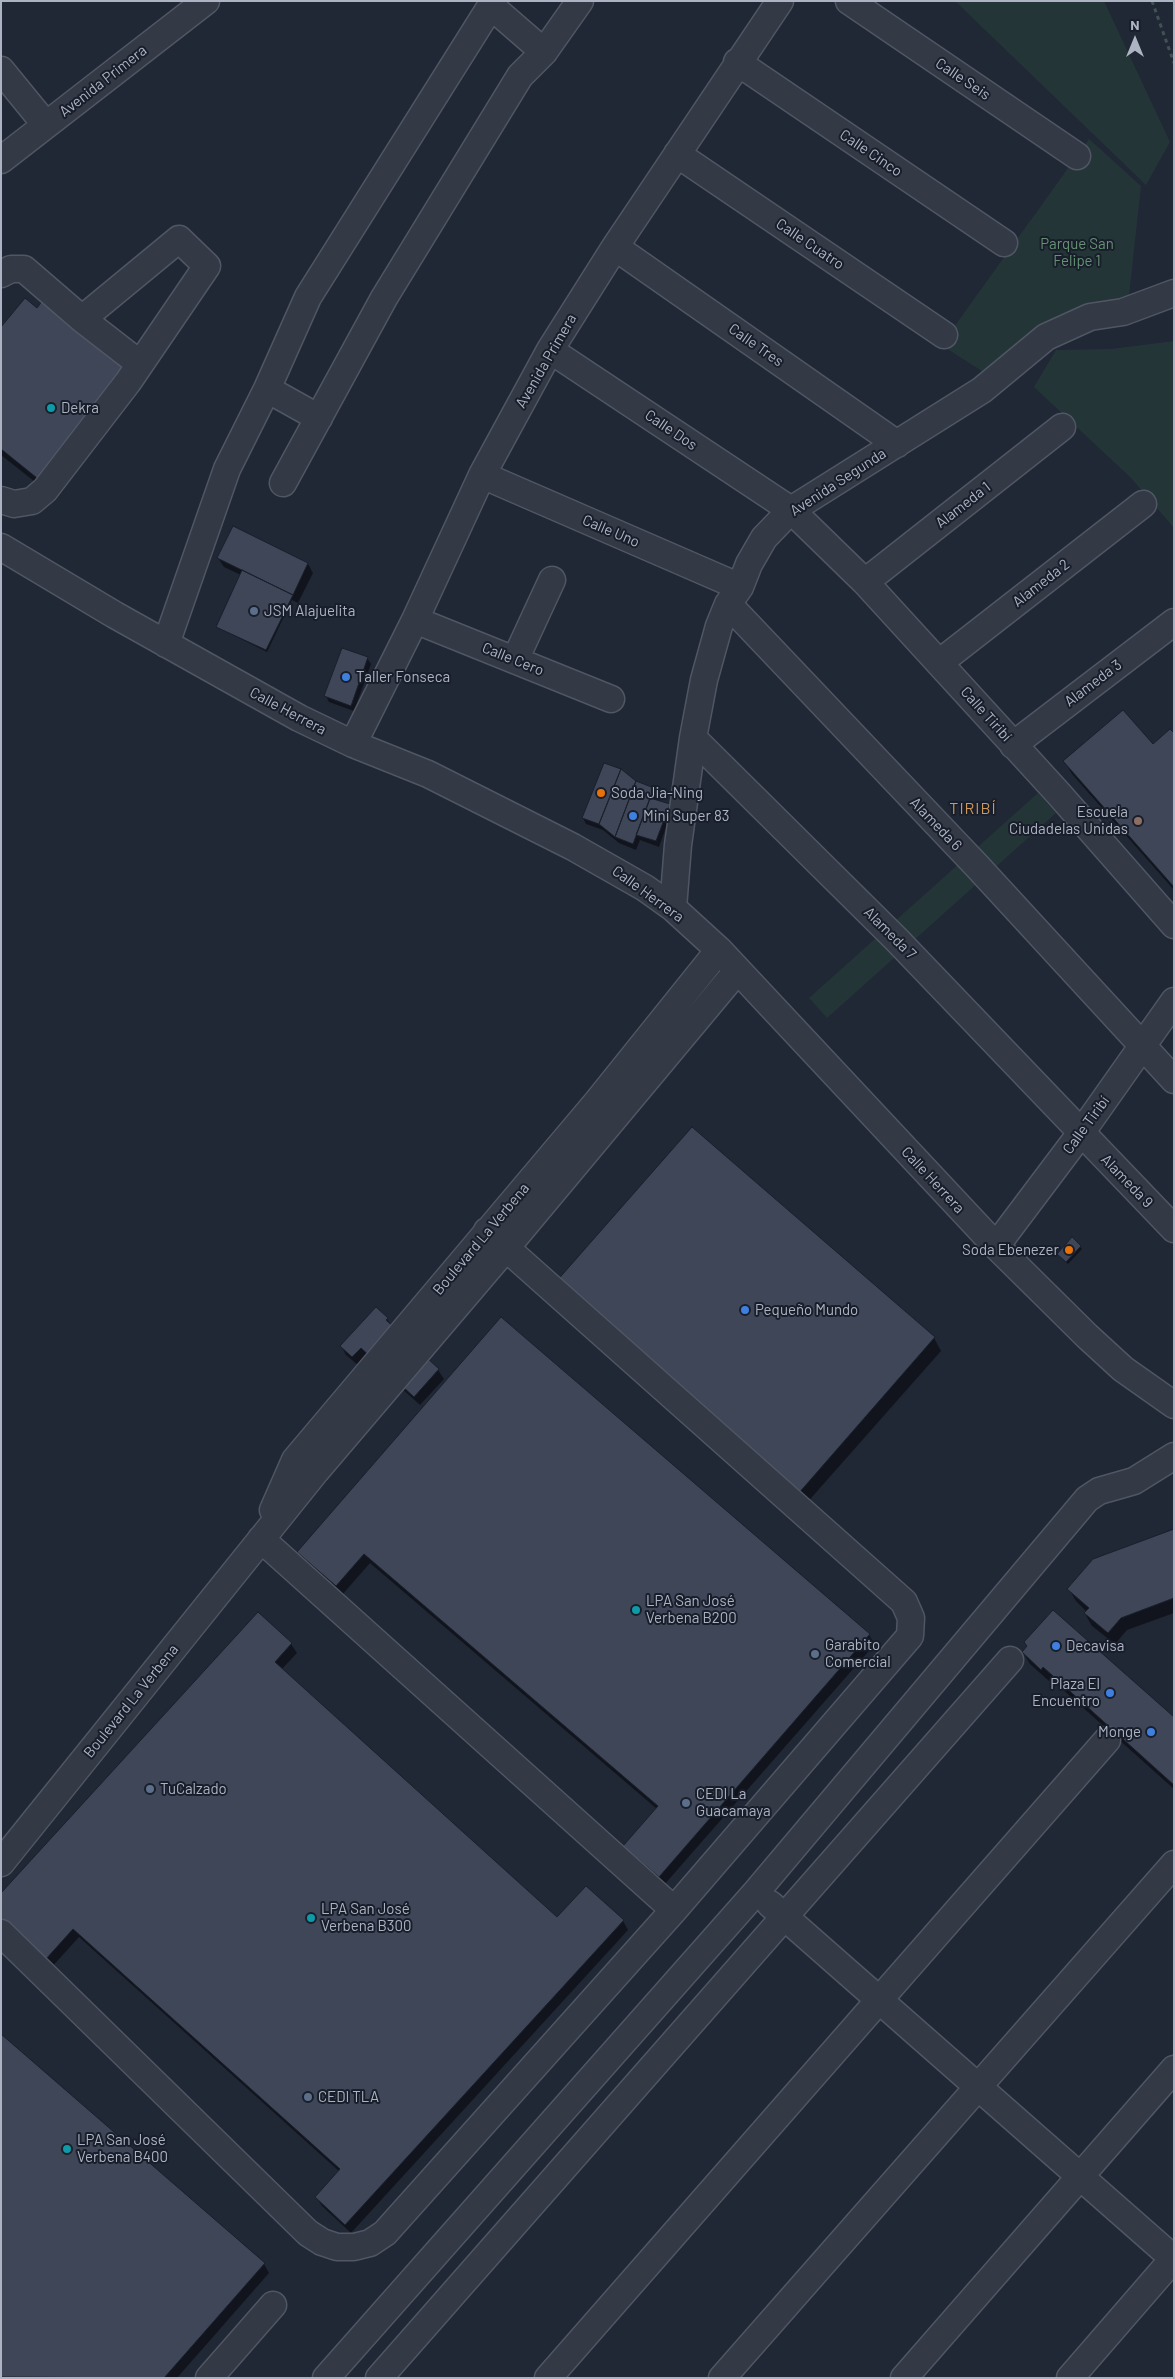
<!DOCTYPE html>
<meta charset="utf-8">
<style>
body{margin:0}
#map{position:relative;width:1175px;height:2379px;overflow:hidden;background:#202735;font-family:Barlow,sans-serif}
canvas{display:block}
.frame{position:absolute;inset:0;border:2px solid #adb3c3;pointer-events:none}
.north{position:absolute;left:1110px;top:15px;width:50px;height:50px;-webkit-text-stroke:4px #181e2a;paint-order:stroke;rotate:0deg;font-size:14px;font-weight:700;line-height:20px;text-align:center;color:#adb3c3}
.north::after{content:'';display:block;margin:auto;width:18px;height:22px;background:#adb3c3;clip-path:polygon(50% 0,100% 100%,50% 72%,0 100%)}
</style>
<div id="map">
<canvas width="1175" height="2379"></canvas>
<div class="frame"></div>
<div class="north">N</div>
</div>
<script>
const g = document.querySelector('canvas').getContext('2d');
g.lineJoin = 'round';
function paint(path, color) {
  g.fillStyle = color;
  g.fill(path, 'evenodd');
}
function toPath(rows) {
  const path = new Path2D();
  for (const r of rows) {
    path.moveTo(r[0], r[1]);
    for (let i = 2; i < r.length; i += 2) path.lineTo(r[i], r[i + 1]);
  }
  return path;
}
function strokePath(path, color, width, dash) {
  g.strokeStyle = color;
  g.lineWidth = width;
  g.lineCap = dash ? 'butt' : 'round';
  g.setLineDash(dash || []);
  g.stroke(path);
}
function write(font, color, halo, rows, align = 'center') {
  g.font = font + ' Barlow,sans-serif';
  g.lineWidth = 4;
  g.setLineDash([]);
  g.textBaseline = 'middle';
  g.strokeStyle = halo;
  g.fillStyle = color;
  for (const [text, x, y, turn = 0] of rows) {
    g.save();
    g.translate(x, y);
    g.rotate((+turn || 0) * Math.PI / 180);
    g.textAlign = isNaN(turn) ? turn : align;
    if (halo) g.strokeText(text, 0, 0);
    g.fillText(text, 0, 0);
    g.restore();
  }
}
paint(toPath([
 [955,1,1104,1,1170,142,1146,185],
 [1089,139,1141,186,1129,296,1073,312,985,373,941,345],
 [1174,341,1174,528,1131,478,1034,387,1056,350,1111,349],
 [1038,793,1056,813,827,1018,809,998]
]), '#243538');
paint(toPath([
 [1,329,49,493,1,455],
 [218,558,308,564,313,573,298,603,292,600,267,652,217,627,241,575,224,567],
 [367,658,371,664,354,711,329,702,326,696],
 [1174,735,1174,890,1072,774,1065,762,1153,746],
 [635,782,653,789,656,795,654,800,669,805,672,811,659,847,640,840,636,850,619,843,603,830,586,824,583,818],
 [1080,1247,1082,1249,1068,1264,1060,1256],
 [563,1296,934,1338,941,1351,805,1505],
 [387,1319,393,1328,438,1370,444,1379,420,1405,366,1356,358,1365,346,1355,341,1346],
 [502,1319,869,1635,875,1644,664,1885,630,1856,624,1847,657,1809,370,1563,342,1595,304,1562,298,1552],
 [1174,1530,1174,1613,1127,1630,1115,1644,1092,1626,1085,1614,1087,1612,1076,1601,1069,1589],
 [258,1614,291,1644,297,1653,281,1670,557,1919,623,1921,628,1930,351,2233,322,2206,316,2197,340,2172,79,1937,51,1968,1,1922,1,1895],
 [1023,1652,1174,1718,1174,1789,1051,1679,1049,1681,1030,1664],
 [1,2036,264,2264,269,2273,177,2378,1,2378]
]), '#0007');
const building = toPath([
 [45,297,134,367,42,482,1,449,1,327,25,298,37,308,45,297],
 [233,526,308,563,293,595,217,558,233,526],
 [242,570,293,595,266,650,216,627,242,570],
 [342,648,368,657,351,706,324,696,342,648],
 [1123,710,1153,744,1170,729,1174,733,1174,887,1063,761,1123,710],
 [604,763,621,769,599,824,582,818,604,763],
 [621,769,636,781,615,837,599,824,621,769],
 [636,781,654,788,633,844,615,837,636,781],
 [650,798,670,804,656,841,636,835,650,798],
 [692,1127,935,1337,798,1494,555,1283,692,1127],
 [1072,1237,1081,1246,1066,1262,1057,1254,1072,1237],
 [376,1307,388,1318,386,1320,439,1369,414,1397,361,1348,352,1357,340,1346,376,1307],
 [501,1317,870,1634,659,1877,623,1846,658,1806,364,1554,336,1586,297,1552,501,1317],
 [1174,1529,1174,1598,1121,1618,1108,1633,1084,1613,1089,1608,1067,1589,1093,1559,1174,1529],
 [1053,1610,1174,1717,1174,1785,1043,1667,1041,1670,1022,1652,1027,1646,1024,1642,1053,1610],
 [258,1612,292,1643,275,1662,557,1917,586,1886,624,1920,345,2225,315,2197,340,2169,73,1929,46,1959,1,1919,1,1893,258,1612],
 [1,2034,265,2263,164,2378,1,2377,1,2034]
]);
paint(building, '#3e4658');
strokePath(building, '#1a202c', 1);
const minor = toPath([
 [849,1,1077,156],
 [491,6,544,52],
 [737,62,1004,243],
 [1,70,46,125],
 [677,154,944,335],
 [1,160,206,1],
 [615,247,897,444],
 [1,274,11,269,24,269,82,319,140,364],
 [550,350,791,510,865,582,1058,793,1174,925],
 [267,389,319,418],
 [482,475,740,587],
 [283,483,384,298,520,76,544,52,580,1],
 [1,500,14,504,32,501,45,490,128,382,207,266,179,239,82,319],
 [1,547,115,615,299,718,353,744,428,774,573,847,645,888,673,908,719,950,996,1246,1087,1336,1123,1369,1174,1405],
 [865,582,1062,427],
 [728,604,977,866,1174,1080],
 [415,620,611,699],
 [166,644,227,469,267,389,308,297,494,1],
 [515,660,552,580],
 [939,663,1143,504],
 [693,738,897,940,1174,1229],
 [353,744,415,620,482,475,550,350,615,247,780,1],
 [1013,745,1174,622],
 [673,908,678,845,693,738,704,680,719,626,728,604,740,587,749,564,764,538,791,510,982,390,1046,337,1090,317,1123,312,1174,293],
 [996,1246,1081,1133,1174,1001],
 [273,1510,295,1460,597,1102,719,950],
 [261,1539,674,1910],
 [1,1863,316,1471,505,1249,737,971],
 [770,1904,1174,2259],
 [1,1933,308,2233,322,2242,337,2247,354,2247,370,2243,385,2233,674,1910,910,1636,911,1618,904,1602,487,1231],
 [209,2378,273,2305],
 [326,2378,756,1892,1087,1499,1099,1491,1134,1481,1174,1456],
 [379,2378,1010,1660],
 [548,2378,1107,1740],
 [722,2378,1174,1864],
 [904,2378,1174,2069],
 [1070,2378,1174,2258]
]);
strokePath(minor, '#505664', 29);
strokePath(toPath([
 [1152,1,1174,63]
]), '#415155', 3, [4, 4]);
strokePath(minor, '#333945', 26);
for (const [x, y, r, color] of [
 [51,408,5,"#0f9aa8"],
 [254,611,5,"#5c6f8a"],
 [346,677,5,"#3f7fe0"],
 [601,793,5,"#e8710a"],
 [633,816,5,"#3f7fe0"],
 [1138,821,5,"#8d6e63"],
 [1069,1250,5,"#e8710a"],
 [745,1310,5,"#3f7fe0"],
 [636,1610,5,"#0f9aa8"],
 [1056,1646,5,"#3f7fe0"],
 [815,1654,5,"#5c6f8a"],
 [1110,1693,5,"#3f7fe0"],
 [1151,1732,5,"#3f7fe0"],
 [150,1789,5,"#5c6f8a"],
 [686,1803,5,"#5c6f8a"],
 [311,1918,5,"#0f9aa8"],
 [308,2097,5,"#5c6f8a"],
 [67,2149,5,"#0f9aa8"]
]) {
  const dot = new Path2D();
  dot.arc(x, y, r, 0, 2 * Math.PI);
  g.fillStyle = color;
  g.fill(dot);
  strokePath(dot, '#181e2a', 2);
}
write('15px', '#adb3c3', '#181e2a', [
 ["Calle Seis",963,79,34],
 ["Avenida Primera",103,81,-38],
 ["Calle Cinco",871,153,34],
 ["Calle Cuatro",810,244,34],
 ["Calle Tres",756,345,35],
 ["Avenida Primera",546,361,-60],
 ["Calle Dos",671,430,34],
 ["Avenida Segunda",838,482,-33],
 ["Alameda 1",963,505,-38],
 ["Calle Uno",611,531,23],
 ["Alameda 2",1041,583,-38],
 ["Calle Cero",513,659,22],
 ["Alameda 3",1093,683,-37],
 ["Calle Herrera",288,711,28],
 ["Calle Tiribí",986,714,48],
 ["Alameda 6",936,824,46],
 ["Calle Herrera",648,894,36],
 ["Alameda 7",890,933,45],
 ["Calle Tiribí",1086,1125,-54],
 ["Calle Herrera",933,1180,47],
 ["Alameda 9",1127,1181,46],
 ["Boulevard La Verbena",481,1239,-50],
 ["Boulevard La Verbena",131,1701,-51]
]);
write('15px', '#669274', '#181e2a', [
 ["Parque San",1077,244],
 ["Felipe 1",1077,261]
]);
write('15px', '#adb3c3', '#181e2a', [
 ["Dekra",61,408],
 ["JSM Alajuelita",264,611],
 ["Taller Fonseca",356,677],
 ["Soda Jia-Ning",611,793],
 ["Escuela",1128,812,"right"],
 ["Ciudadelas Unidas",1128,829,"right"],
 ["Mini Super 83",643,816],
 ["Soda Ebenezer",1059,1250,"right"],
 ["Pequeño Mundo",755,1310],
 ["LPA San José",646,1601],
 ["Verbena B200",646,1618],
 ["Garabito",825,1645],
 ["Comercial",825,1662],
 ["Decavisa",1066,1646],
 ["Plaza El",1100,1684,"right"],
 ["Encuentro",1100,1701,"right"],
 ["Monge",1141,1732,"right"],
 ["TuCalzado",160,1789],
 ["CEDI La",696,1794],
 ["Guacamaya",696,1811],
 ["LPA San José",321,1909],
 ["Verbena B300",321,1926],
 ["CEDI TLA",318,2097],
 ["LPA San José",77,2140],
 ["Verbena B400",77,2157]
], 'left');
g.letterSpacing = '1px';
write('16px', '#cf985c', '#181e2a', [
 ["TIRIBÍ",973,809]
]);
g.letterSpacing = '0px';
</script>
